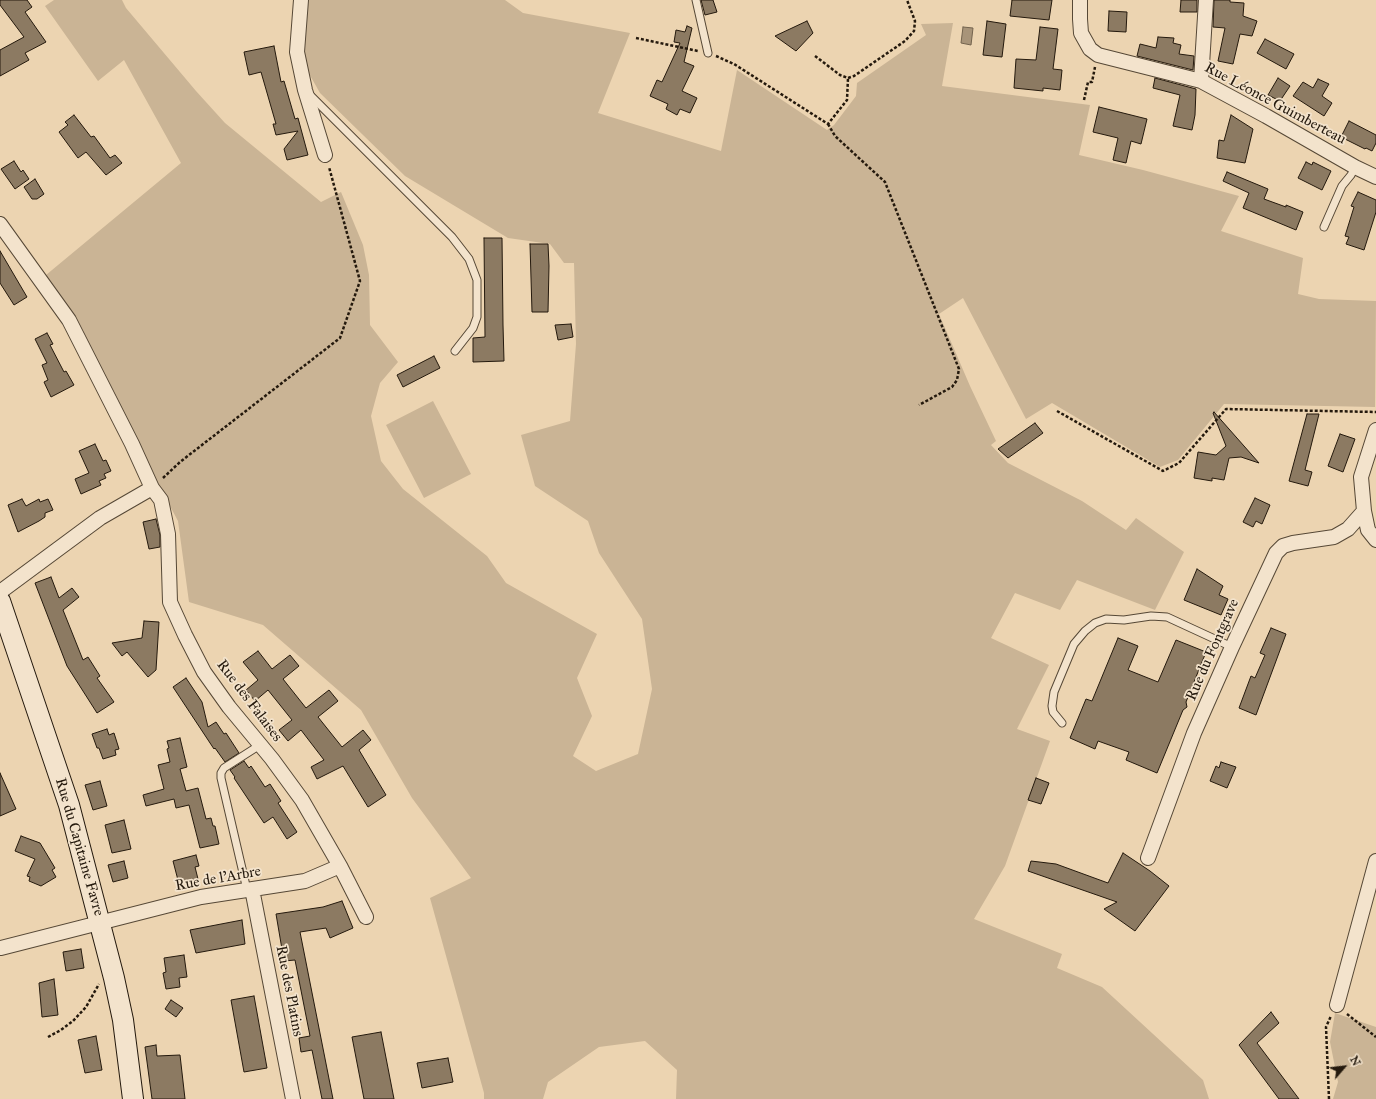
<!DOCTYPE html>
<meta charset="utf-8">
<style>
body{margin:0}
#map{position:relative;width:1376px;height:1099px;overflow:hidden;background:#ecd4b1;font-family:"IM FELL Great Primer",serif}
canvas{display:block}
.north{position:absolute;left:1324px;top:1047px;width:40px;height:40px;-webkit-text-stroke:3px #f3e3cc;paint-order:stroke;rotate:62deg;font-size:11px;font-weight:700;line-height:16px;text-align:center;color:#24190d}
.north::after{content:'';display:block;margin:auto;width:14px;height:18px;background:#24190d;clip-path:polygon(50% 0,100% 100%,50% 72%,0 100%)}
</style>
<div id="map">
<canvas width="1376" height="1099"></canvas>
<div class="north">N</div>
</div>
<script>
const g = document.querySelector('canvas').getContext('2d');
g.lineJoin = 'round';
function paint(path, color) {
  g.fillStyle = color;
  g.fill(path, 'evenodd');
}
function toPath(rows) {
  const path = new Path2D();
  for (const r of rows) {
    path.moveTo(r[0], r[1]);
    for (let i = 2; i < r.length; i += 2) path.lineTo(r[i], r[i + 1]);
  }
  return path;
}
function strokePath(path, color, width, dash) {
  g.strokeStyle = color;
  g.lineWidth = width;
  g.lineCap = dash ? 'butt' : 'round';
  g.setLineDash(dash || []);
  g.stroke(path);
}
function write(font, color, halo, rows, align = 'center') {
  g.font = font + ' "IM FELL Great Primer",serif';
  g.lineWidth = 3.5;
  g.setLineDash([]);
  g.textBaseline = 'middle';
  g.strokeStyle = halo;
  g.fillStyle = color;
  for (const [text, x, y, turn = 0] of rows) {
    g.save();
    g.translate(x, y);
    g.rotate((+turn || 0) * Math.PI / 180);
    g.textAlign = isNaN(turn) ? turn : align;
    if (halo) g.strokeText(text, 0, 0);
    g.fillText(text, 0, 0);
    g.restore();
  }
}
paint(toPath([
 [54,0,122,0,126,8,196,91,225,123,321,202,341,192,363,245,369,275,370,325,398,362,380,383,371,416,381,461,403,489,487,556,506,583,597,634,577,678,592,716,573,756,596,771,638,754,652,689,642,619,599,553,588,521,535,486,521,435,570,421,576,344,574,263,564,263,550,244,508,238,405,176,320,93,307,70,303,43,307,8,309,0,505,0,523,13,630,33,598,113,721,151,737,70,827,130,834,125,856,96,857,83,926,35,921,24,953,23,942,86,1090,105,1079,155,1143,170,1239,196,1221,231,1303,258,1298,294,1319,299,1376,301,1375,407,1224,404,1178,460,1160,467,1052,403,1026,419,963,298,939,314,970,386,996,441,991,445,1008,463,1082,501,1126,530,1136,518,1184,552,1155,610,1077,580,1060,610,1015,593,991,638,1049,665,1017,729,1050,741,1005,866,974,919,1062,954,1057,968,1102,987,1203,1080,1209,1099,676,1099,677,1070,645,1041,599,1047,548,1082,543,1099,484,1099,484,1093,430,898,471,878,412,798,361,710,263,625,189,602,178,521,46,275,181,163,124,60,98,81,45,6],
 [433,401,471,474,424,498,386,425],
 [1335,1013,1376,1027,1376,1099,1333,1099,1338,1082,1330,1042]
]), '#cab495');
const water = toPath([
 [963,27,973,28,971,45,961,43,963,27]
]);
paint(water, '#a89479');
strokePath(water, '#73634e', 1);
const building = toPath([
 [0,0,27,0,32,7,25,12,46,42,25,53,29,60,0,76,0,50,24,37,0,5,0,0],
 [701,0,713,0,717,12,705,15,701,0],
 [1012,0,1052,0,1049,20,1010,16,1012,0],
 [1181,0,1197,0,1197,12,1180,12,1181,0],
 [1214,0,1230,0,1230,2,1244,3,1243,16,1257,21,1252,36,1240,34,1233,64,1218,61,1225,28,1213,27,1214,0],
 [1109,11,1127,12,1126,32,1108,31,1109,11],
 [807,21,813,33,796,51,775,36,807,21],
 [987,21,1006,24,1002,57,983,55,987,21],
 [687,26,692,28,684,62,694,66,682,91,697,98,690,113,680,109,677,115,666,109,668,104,650,96,657,80,662,82,680,43,674,42,676,30,685,32,687,26],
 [1040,27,1058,29,1053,69,1062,70,1060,90,1043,88,1043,91,1014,88,1016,59,1036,60,1040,27],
 [1158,37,1174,38,1173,43,1181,45,1179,54,1194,56,1193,70,1137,56,1140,44,1156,48,1158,37],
 [1265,39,1294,54,1286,69,1257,53,1265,39],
 [274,46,281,82,284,81,295,119,298,118,308,155,287,160,284,149,298,131,276,135,273,124,276,124,261,72,249,75,244,52,274,46],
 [1155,78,1196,89,1195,115,1192,130,1173,126,1180,95,1153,88,1155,78],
 [1278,78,1290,86,1280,101,1268,95,1278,78],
 [1318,79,1329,84,1322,96,1332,103,1324,116,1293,96,1303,82,1313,88,1318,79],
 [1099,107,1147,119,1141,144,1131,141,1126,163,1113,160,1118,138,1093,132,1099,107],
 [74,115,91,137,94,136,110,158,115,155,122,163,106,175,86,152,78,158,59,132,68,125,65,122,74,115],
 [1231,115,1253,129,1245,163,1217,158,1219,140,1224,141,1231,115],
 [1349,121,1376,135,1376,143,1372,151,1366,148,1365,149,1341,137,1349,121],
 [14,161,21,172,23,170,29,179,15,189,1,169,14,161],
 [1306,162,1312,165,1313,162,1331,171,1322,190,1298,178,1306,162],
 [1227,172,1268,189,1264,199,1286,207,1286,205,1303,212,1296,230,1243,208,1249,193,1223,181,1227,172],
 [35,179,44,194,37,199,32,199,24,187,35,179],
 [1358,192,1376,200,1376,212,1364,250,1346,244,1349,237,1345,236,1354,207,1351,206,1358,192],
 [484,238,502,238,503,325,504,361,473,362,473,338,485,337,484,238],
 [530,244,548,244,549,266,548,312,532,312,530,244],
 [0,251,27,297,14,305,0,283,0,251],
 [571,324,573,337,558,340,555,325,571,324],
 [47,333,53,344,50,345,64,372,66,371,74,385,51,397,44,382,48,380,42,365,47,363,35,339,47,333],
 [434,356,440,368,403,387,397,375,434,356],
 [1214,412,1259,463,1241,457,1229,458,1224,480,1212,478,1212,481,1194,478,1198,452,1216,455,1226,446,1213,413,1214,412],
 [1307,414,1319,414,1305,470,1312,472,1308,486,1289,481,1307,414],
 [1035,423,1043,433,1008,458,998,449,1035,423],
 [1340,434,1355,439,1343,472,1328,466,1340,434],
 [95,444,103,461,106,460,111,471,104,474,106,478,99,481,101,485,81,494,75,479,89,473,79,451,95,444],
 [1255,498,1270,505,1262,524,1256,521,1253,527,1243,522,1255,498],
 [22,499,26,506,39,499,40,502,48,499,53,510,45,513,45,517,39,521,18,532,8,505,22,499],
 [156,519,160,535,160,547,149,549,143,522,156,519],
 [1197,569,1223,586,1219,595,1228,599,1221,615,1184,600,1197,569],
 [51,577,59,598,72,588,79,597,63,610,83,660,88,657,100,676,97,678,114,702,97,713,67,666,35,583,51,577],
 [144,621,159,622,156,670,148,677,127,652,122,656,112,643,142,638,144,621],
 [1271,628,1286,634,1256,715,1239,708,1251,676,1255,678,1265,655,1260,653,1271,628],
 [1118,638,1138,646,1128,670,1158,682,1176,640,1206,652,1186,702,1187,707,1183,710,1157,773,1126,760,1129,752,1098,741,1095,749,1070,738,1086,699,1092,701,1118,638],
 [258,651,272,669,290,655,299,666,283,679,306,708,329,690,338,701,318,717,342,747,363,730,371,740,359,750,386,795,368,807,343,766,317,779,311,767,324,760,301,730,288,741,279,730,292,720,268,690,255,701,246,690,258,680,243,662,258,651],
 [186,678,202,702,208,727,216,722,224,734,226,733,239,753,225,762,215,748,214,749,173,687,186,678],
 [107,729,109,735,114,733,119,749,115,750,116,755,103,759,99,748,97,748,92,734,107,729],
 [180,738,187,767,180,769,186,791,198,788,206,819,211,818,213,826,215,826,219,844,200,848,189,805,176,808,174,799,146,806,143,795,164,789,158,765,170,762,167,749,169,748,167,741,180,738],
 [244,761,249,768,251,766,265,787,270,784,281,801,278,803,297,832,287,839,273,817,264,823,234,778,235,777,230,770,244,761],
 [1221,762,1236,767,1227,788,1210,781,1216,766,1219,768,1221,762],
 [0,773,16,809,0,816,0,773],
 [1036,778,1049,783,1041,804,1028,800,1036,778],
 [100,781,107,806,93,810,85,785,100,781],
 [124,820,131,849,112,853,105,825,124,820],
 [21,836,40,843,55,868,52,870,56,877,41,886,29,881,30,877,27,876,35,859,15,851,21,836],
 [1123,853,1150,871,1169,886,1135,931,1104,909,1117,902,1028,871,1031,861,1056,864,1108,883,1123,853],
 [196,855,199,866,195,867,198,879,179,884,173,861,196,855],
 [124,861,128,878,113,882,108,865,124,861],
 [342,901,353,928,330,938,326,928,300,932,333,1099,322,1099,312,1050,301,1052,299,1038,310,1036,295,960,284,961,276,914,323,907,342,901],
 [242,920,245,944,196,953,190,930,242,920],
 [81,949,84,968,66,971,63,952,81,949],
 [184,955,187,977,179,978,180,987,166,989,163,973,166,972,164,958,184,955],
 [54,979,58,1015,42,1017,39,983,54,979],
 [254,996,267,1068,244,1072,231,1000,254,996],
 [171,1000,183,1008,176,1017,165,1009,171,1000],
 [1271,1012,1279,1023,1257,1043,1299,1099,1279,1099,1239,1045,1271,1012],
 [381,1032,394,1099,364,1099,352,1037,381,1032],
 [96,1036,102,1070,85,1073,78,1040,96,1036],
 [156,1045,157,1056,180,1055,185,1099,152,1099,145,1047,156,1045],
 [448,1058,453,1082,422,1088,417,1063,448,1058]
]);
paint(building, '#8c7a62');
strokePath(building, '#24190d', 1);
const lane = toPath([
 [696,0,708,53],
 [308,93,452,237,469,259,477,280,477,317,473,328,455,351],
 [1324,227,1342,186,1351,175,1355,167],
 [1062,723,1053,712,1052,706,1054,692,1074,644,1085,631,1095,623,1106,619,1124,620,1151,616,1167,617,1232,647],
 [247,890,221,778,221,773,224,768,260,745]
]);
const street = toPath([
 [301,0,297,52,305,90,325,155],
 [1080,0,1080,19,1081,33,1090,49,1098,55,1201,81,1266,116,1355,167,1376,177],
 [1201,81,1206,0],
 [0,224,69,320,132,444,152,488,100,518,0,592],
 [1376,430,1361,477,1364,511,1368,530,1376,540],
 [152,488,161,500,168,534,170,602,185,635,204,672,229,707,272,759,302,800,340,866,366,917],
 [1148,858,1194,733,1232,647,1276,553,1283,546,1293,543,1334,537,1348,529,1364,511],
 [252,889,293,1099],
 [1,948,201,897,305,881,340,866],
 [1337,1005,1376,861]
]);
const secondary = toPath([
 [0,601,69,805,114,978,123,1020,133,1099]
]);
strokePath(lane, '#564836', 9);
strokePath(street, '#564836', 16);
strokePath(secondary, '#24190d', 22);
strokePath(toPath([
 [636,38,698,51],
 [716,56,734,64,828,124,847,100,848,78],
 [815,56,840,75,848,78,854,76,905,41,914,31,915,21,907,0],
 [1084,100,1088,82,1092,82,1095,67],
 [828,124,835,136,885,182,959,369,957,380,952,387,919,405],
 [1057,411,1163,471,1179,463,1226,409,1376,412],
 [163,478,180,462,340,338,360,281,329,167],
 [1347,1014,1376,1037],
 [48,1037,61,1030,73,1021,86,1007,99,984],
 [1329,1099,1326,1027,1331,1016]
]), '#24190d', 2.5, [3, 2]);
strokePath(lane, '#f3e3cc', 7);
strokePath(street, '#f3e3cc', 14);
strokePath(secondary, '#f3e3cc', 20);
write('15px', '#24190d', '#f3e3cc', [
 ["Rue Léonce Guimberteau",1275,104,28],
 ["Rue du Fontgrave",1213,650,-66],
 ["Rue des Falaises",249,701,53],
 ["Rue du Capitaine Favre",79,847,74],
 ["Rue de l'Arbre",218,879,-10],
 ["Rue des Platins",289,991,79]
]);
</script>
